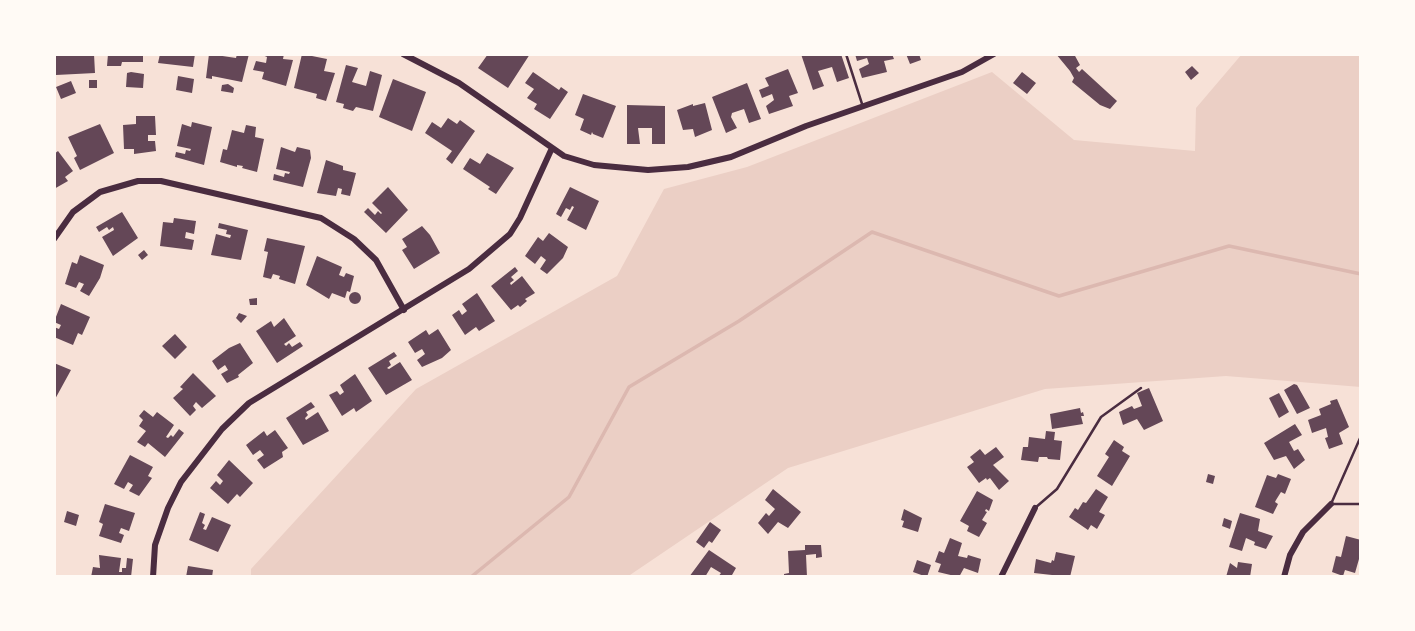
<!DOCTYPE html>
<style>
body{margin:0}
#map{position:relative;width:1415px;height:631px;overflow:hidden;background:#f7e1d7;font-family:Georgia,serif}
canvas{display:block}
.frame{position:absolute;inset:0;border:56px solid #fffaf5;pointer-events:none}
</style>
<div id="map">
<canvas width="1415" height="631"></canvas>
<div class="frame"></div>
</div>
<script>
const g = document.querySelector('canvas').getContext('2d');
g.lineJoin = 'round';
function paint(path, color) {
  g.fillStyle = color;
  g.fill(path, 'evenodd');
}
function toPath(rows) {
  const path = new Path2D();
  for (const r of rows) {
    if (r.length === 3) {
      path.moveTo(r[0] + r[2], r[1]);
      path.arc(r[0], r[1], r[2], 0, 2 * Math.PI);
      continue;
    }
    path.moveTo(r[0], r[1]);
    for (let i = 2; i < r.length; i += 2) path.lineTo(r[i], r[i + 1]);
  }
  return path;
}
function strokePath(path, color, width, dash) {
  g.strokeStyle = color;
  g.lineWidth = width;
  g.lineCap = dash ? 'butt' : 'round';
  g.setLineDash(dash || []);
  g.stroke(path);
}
paint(toPath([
 [1242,54,1361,54,1361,387,1226,376,1045,389,788,468,627,577,251,577,251,569,416,389,617,276,664,189,747,167,992,72,1074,140,1195,151,1196,108]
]), '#ebcfc5');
strokePath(toPath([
 [471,577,569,497,629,387,739,321,872,232,1059,296,1229,246,1361,274]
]), '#dcb8b0', 3.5);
paint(toPath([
 [55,54,94,54,95,73,56,75],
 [108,54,143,54,143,62,122,62,121,66,107,66],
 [160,54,195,54,193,67,158,63],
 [209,54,236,58,237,54,249,54,242,82,212,76,212,79,206,78],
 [260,54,284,54,283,59,293,60,286,86,262,79,264,72,253,70,256,61,266,63,267,57],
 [302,54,327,59,324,71,335,73,326,101,316,98,317,94,294,88],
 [488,54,530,54,508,88,478,68],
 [801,54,841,54,849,78,837,82,832,67,818,71,824,86,813,90],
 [855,54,892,54,894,59,884,61,887,72,862,78,859,69,869,64,867,58,857,61],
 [906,54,919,54,921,60,910,64],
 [1056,54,1074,54,1080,65,1076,68,1079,72,1082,69,1117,101,1110,109,1100,105,1072,82,1074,78,1070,71],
 [346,65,358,68,352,82,366,86,370,71,382,75,373,111,356,107,353,111,343,108,344,104,336,102],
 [1192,66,1199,73,1191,80,1185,72],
 [788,69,798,93,789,96,793,106,769,114,766,106,774,100,772,94,762,98,759,90,769,86,765,78],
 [131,72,144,74,143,88,126,87,127,73],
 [533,72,559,90,561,87,568,92,550,119,534,109,537,104,527,98,534,89,525,83],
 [1022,72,1036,83,1027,94,1013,83],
 [178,76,194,79,192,93,176,90],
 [393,79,426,92,412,131,379,117],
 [89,80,97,80,97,88,89,88],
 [71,81,76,93,61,99,56,87],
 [747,83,761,119,749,123,744,109,732,113,731,117,737,128,726,133,712,97],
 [228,84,234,88,233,93,221,91,222,85],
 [583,94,616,106,603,138,593,134,592,132,591,135,580,130,584,119,575,115],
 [705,103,712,130,695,137,693,129,683,130,677,110,693,104,693,106],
 [627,105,665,106,665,144,652,144,652,128,638,128,640,144,627,144],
 [136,116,155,116,156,135,148,135,148,141,155,141,156,151,134,154,134,149,124,149,123,125,136,124],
 [448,118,457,124,460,120,475,131,452,164,446,159,452,151,425,133,432,122,441,128],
 [192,122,212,127,204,165,175,157,176,152,185,154,186,150,190,151,191,149,177,146,182,124,191,127],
 [100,124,114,153,80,170,74,158,77,156,68,137],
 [246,125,256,127,255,137,264,139,257,172,242,168,243,166,237,165,237,167,220,162,223,149,227,150,232,130,244,133],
 [281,147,295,152,297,147,310,150,311,158,303,187,273,180,274,174,284,177,285,173,289,174,290,172,276,169],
 [58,151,73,171,65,177,68,181,54,189,54,154],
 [487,153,514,168,496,194,488,189,490,187,463,169,470,158,480,164],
 [326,160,343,166,343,170,356,173,350,196,341,194,342,189,338,188,336,196,317,193],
 [388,187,408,210,386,233,364,212,368,208,375,215,378,211,381,214,382,213,372,203],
 [570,187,599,201,586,230,567,220,574,207,572,206,570,210,566,208,561,217,556,214],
 [122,212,138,238,113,256,102,237,114,230,113,227,109,230,107,227,99,232,96,227],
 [174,218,196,221,194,234,186,232,185,238,194,240,192,250,160,246,163,222,173,223],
 [219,223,248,230,241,260,211,255,216,234,230,238,231,235,226,234,227,230,218,228],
 [422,226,430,235,440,253,414,269,402,250,407,247,402,239],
 [549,233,568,247,563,258,547,274,540,269,546,260,541,256,535,264,525,256,538,237,543,241],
 [267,238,305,246,295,284,279,279,280,276,273,274,271,279,263,277,268,252,264,251],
 [144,250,148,255,142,260,138,255],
 [80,255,104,265,100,278,89,296,80,291,84,284,79,282,76,288,65,284,72,262,77,264],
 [317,256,342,267,339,275,344,277,346,273,354,276,350,292,347,291,345,298,332,293,329,299,306,285],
 [515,267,518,271,511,277,514,280,510,283,511,285,522,276,535,293,525,299,527,301,520,307,518,305,511,310,491,286],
 [355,298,6],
 [477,293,495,321,479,331,476,327,465,335,452,315,459,310,462,315,467,311,462,304],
 [257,298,257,305,250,305,249,299],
 [61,304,90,317,82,335,78,333,73,345,54,337,54,327,59,329,61,325,54,322],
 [239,313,247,316,241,323,236,318],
 [284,318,296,336,284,344,286,346,289,343,292,347,300,342,303,346,277,363,256,331,271,321,274,327],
 [438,329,451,350,442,358,422,367,417,360,425,354,422,349,415,353,408,342,426,330,429,335],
 [175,334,187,347,175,359,162,346],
 [240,343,253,363,238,375,239,377,227,383,221,374,228,370,225,365,218,370,212,361,229,348],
 [394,352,397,356,389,361,391,365,387,368,389,369,400,362,412,380,386,395,368,368],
 [54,363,71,370,54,401],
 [193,373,216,396,202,408,196,402,193,406,196,410,190,416,173,398,183,389,180,387],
 [355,374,372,401,356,412,354,408,342,416,329,395,337,391,340,395,344,392,340,385],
 [1294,384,1297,385,1310,408,1297,414,1284,390],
 [1149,388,1163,421,1144,430,1137,419,1123,425,1119,412,1132,406,1134,409,1142,406,1137,393],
 [1279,393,1289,412,1279,418,1269,398],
 [1337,399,1349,427,1339,433,1343,444,1329,449,1325,438,1328,437,1326,428,1312,433,1308,420,1321,415,1319,409,1331,404,1330,401],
 [311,402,315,407,306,412,308,415,305,418,306,420,318,412,329,431,303,445,286,418],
 [1080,408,1081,413,1083,412,1084,416,1081,416,1083,424,1052,429,1050,414],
 [144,410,153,417,157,412,174,425,166,437,168,438,171,435,173,437,179,429,184,433,165,457,148,443,145,447,137,442,146,431,139,426,143,420,139,416],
 [1295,424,1302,435,1289,442,1294,451,1298,449,1305,460,1294,469,1286,456,1274,460,1264,443],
 [275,430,288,448,282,452,283,457,264,469,257,460,264,455,260,450,253,455,246,445,264,431,267,436],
 [1046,431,1055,432,1054,440,1062,441,1060,460,1048,459,1047,457,1039,457,1038,462,1021,460,1023,447,1028,447,1029,437,1045,439],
 [1114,440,1124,447,1122,451,1130,456,1112,486,1097,476,1109,457,1105,454],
 [996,447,1004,457,993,465,1009,481,999,490,990,478,987,480,986,478,979,483,967,467,974,462,970,457,980,449,985,455],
 [130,455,153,467,148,476,152,478,139,496,129,491,133,485,128,482,124,489,114,484],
 [229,460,253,483,240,497,237,494,228,504,210,488,216,481,220,485,223,481,217,475],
 [1208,474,1215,476,1213,484,1206,482],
 [1278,474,1291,479,1285,494,1281,492,1276,500,1275,502,1278,504,1273,514,1255,507,1267,475,1276,478],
 [773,489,801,512,788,528,778,522,768,534,758,523,766,513,769,516,775,509,765,500],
 [1096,489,1108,497,1099,512,1105,515,1097,529,1091,525,1088,530,1069,517,1075,508,1078,510,1083,502,1086,503],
 [977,491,993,500,989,511,986,509,985,511,987,512,982,520,987,523,979,537,967,531,969,526,960,521],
 [105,504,135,513,129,531,121,528,119,533,124,535,121,543,99,536,103,524,99,522],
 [904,509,922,518,918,532,902,527,904,521,901,520],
 [67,511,79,515,76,526,64,522],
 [200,512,205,514,202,523,205,525,203,529,206,530,212,517,231,525,218,552,189,540],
 [1240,513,1260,519,1258,531,1273,536,1266,549,1254,545,1255,542,1246,538,1242,551,1229,547],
 [1224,518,1232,521,1230,529,1222,526],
 [710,522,721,530,712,543,709,541,704,548,696,542],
 [1346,536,1361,540,1361,552,1355,573,1345,570,1343,576,1332,572,1336,556,1341,557],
 [950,538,962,543,958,556,967,558,968,555,981,559,978,573,964,568,959,577,938,572,941,564,935,562,939,551,944,553],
 [805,545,821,545,822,557,816,558,816,554,806,555,807,577,784,577,784,574,789,573,788,551,805,550],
 [709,550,736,568,732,575,735,577,718,577,721,573,711,567,705,577,689,577],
 [1056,552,1075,556,1070,577,1034,573,1036,559,1051,563,1052,560,1054,561],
 [99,555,121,558,119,572,122,572,122,568,126,568,127,558,133,559,131,577,91,577,93,567,100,568],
 [917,560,931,565,927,577,913,572],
 [1238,562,1252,564,1250,577,1226,577,1230,563,1237,568],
 [188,566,213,570,212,577,186,577]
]), '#644757');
strokePath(toPath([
 [846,54,863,107],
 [1361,436,1331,504,1361,504],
 [1035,508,1057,489,1101,417,1141,388]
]), '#4a2c40', 2.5);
strokePath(toPath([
 [403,54,459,83,564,156,594,165,648,170,688,167,731,157,806,126,962,72,994,54],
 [54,239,73,212,100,192,138,181,161,181,321,218,354,239,376,260,404,310],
 [153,577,155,545,168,508,181,482,222,429,249,403,469,269,510,234,520,218,552,148],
 [1001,577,1035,508],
 [1284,577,1290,555,1303,532,1331,504]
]), '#4a2c40', 6);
</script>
